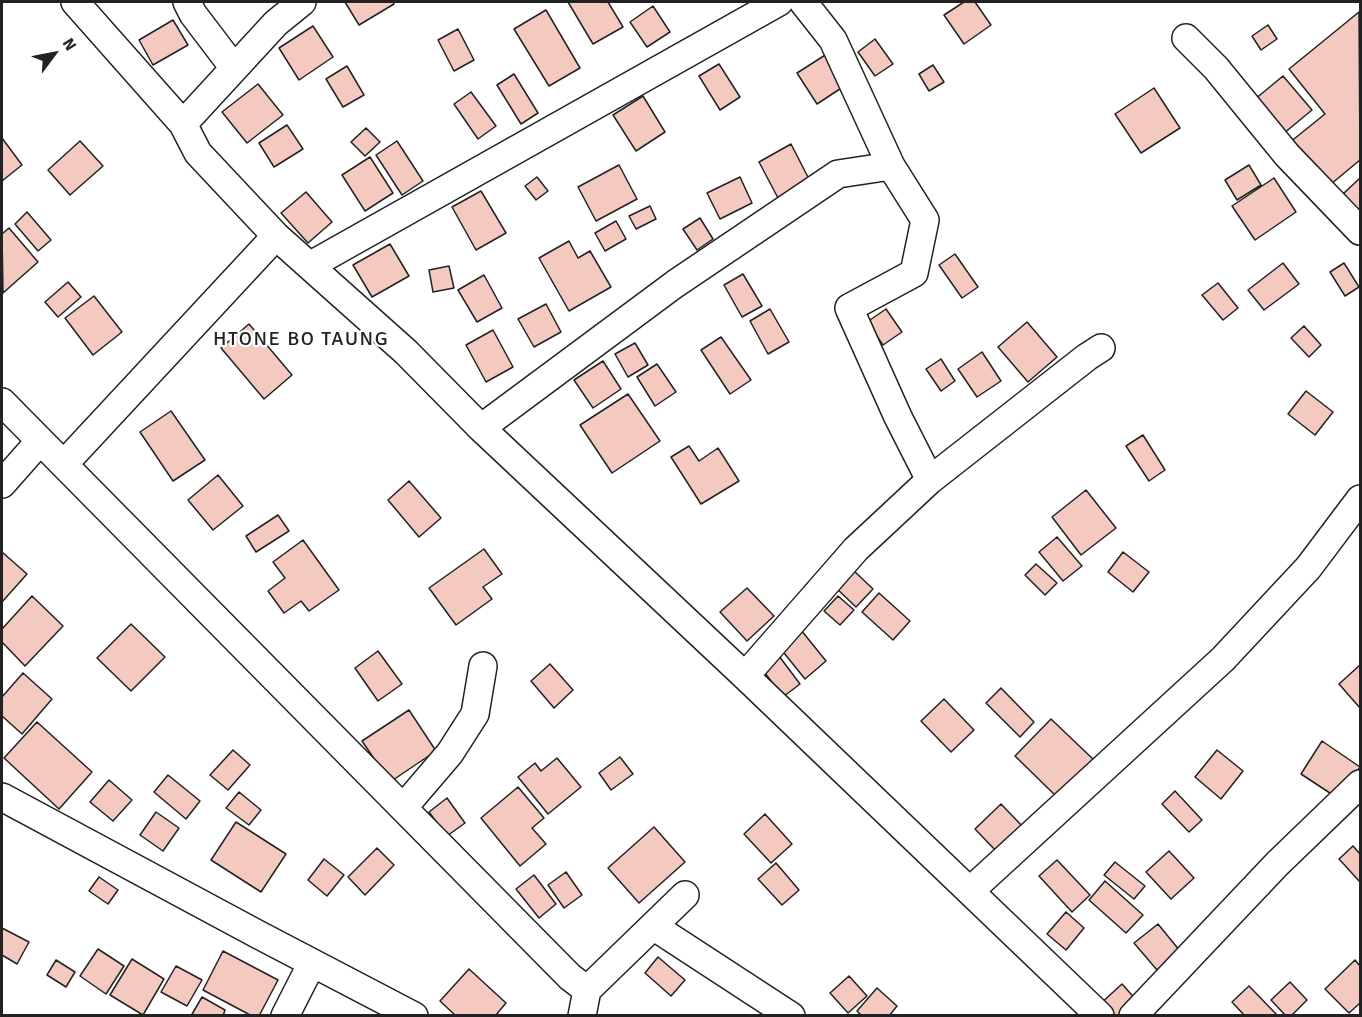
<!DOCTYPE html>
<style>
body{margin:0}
#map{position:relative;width:1362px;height:1017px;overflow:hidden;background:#fff;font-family:Signika,sans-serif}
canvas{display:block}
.frame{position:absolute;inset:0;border:3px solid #222;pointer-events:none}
.north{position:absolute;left:24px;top:24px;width:60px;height:60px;-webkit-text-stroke:4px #fff;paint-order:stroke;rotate:58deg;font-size:16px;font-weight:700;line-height:24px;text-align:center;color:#222}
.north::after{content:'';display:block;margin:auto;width:21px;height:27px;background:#222;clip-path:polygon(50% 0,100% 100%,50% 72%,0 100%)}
</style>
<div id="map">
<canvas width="1362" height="1017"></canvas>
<div class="frame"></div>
<div class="north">N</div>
</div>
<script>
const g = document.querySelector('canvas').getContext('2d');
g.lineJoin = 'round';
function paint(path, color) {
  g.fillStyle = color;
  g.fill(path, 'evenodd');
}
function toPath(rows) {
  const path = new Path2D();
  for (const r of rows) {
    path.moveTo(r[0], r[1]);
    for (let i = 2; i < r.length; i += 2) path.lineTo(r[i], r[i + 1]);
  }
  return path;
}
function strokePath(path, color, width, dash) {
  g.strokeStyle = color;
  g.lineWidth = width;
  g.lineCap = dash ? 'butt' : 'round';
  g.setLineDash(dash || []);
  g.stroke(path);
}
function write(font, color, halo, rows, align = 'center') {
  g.font = font + ' Signika,sans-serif';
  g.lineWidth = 4.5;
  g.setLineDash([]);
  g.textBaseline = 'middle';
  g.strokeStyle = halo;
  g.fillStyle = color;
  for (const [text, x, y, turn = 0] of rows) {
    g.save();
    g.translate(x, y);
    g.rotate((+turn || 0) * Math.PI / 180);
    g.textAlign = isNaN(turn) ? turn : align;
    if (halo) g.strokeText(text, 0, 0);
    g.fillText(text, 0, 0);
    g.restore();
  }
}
const building = toPath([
 [345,2,393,2,394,4,359,25,345,2],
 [568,2,608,2,623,27,593,44,568,2],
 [964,2,975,2,991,25,964,44,944,15,964,2],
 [653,6,670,32,647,47,630,22,653,6],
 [546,10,580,68,549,86,514,29,546,10],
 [1359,12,1360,160,1325,189,1289,143,1325,114,1289,69,1359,12],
 [173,20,188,45,153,65,139,40,173,20],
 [1268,25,1277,39,1261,50,1252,36,1268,25],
 [313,26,333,57,299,80,279,48,313,26],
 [458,29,474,60,454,71,438,40,458,29],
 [875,39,893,64,875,76,858,52,875,39],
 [830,52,849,83,817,104,797,73,830,52],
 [719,64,740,97,720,110,699,76,719,64],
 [933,65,944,82,929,91,919,74,933,65],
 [347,66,364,95,343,107,326,79,347,66],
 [514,74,538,113,521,124,497,85,514,74],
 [1283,76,1312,110,1283,134,1254,100,1283,76],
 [258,84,283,115,247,143,222,112,258,84],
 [1154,88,1180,128,1141,153,1115,114,1154,88],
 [471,92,496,126,478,139,454,104,471,92],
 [643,96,665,132,636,151,613,115,643,96],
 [287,125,303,149,274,167,259,143,287,125],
 [366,128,380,142,365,156,351,142,366,128],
 [2,138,22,165,2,181,2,138],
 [80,141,103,166,70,195,48,170,80,141],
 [397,141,423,181,402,195,376,155,397,141],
 [791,144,810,181,778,198,759,162,791,144],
 [370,157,393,193,365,211,342,175,370,157],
 [619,165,637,199,596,221,578,187,619,165],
 [1249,165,1261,185,1237,200,1225,180,1249,165],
 [537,177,548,191,536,200,525,186,537,177],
 [740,177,752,203,720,219,707,193,740,177],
 [1274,178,1296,212,1255,240,1232,206,1274,178],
 [1360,178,1360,213,1343,194,1360,178],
 [481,191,506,233,476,250,452,207,481,191],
 [306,192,332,222,308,243,281,213,306,192],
 [650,206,656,219,636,229,629,216,650,206],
 [27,212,51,240,38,251,15,224,27,212],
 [700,218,713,239,697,250,683,229,700,218],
 [616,221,626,239,605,251,595,233,616,221],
 [9,228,38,262,3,293,2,234,9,228],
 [569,241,578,258,590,251,611,287,569,311,539,258,569,241],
 [390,244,409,276,372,297,353,265,390,244],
 [955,254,978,287,962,298,939,265,955,254],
 [1283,263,1299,284,1264,310,1248,290,1283,263],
 [1344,263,1359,287,1345,296,1330,272,1344,263],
 [449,266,454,288,433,292,429,270,449,266],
 [743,274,762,306,742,317,724,285,743,274],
 [484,275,502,308,477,322,458,290,484,275],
 [68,282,81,297,58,317,45,302,68,282],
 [1218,283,1238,308,1223,320,1202,295,1218,283],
 [94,296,122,332,93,355,65,318,94,296],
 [546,304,561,332,534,347,518,319,546,304],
 [770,309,789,342,768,354,750,321,770,309],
 [886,309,902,332,883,345,867,322,886,309],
 [1027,322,1057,357,1028,382,998,347,1027,322],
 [249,324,292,375,264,399,221,348,249,324],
 [1304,326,1321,345,1309,357,1291,338,1304,326],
 [493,330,513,367,486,382,466,345,493,330],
 [721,337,751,380,730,394,701,350,721,337],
 [635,343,648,365,628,377,615,354,635,343],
 [982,352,1001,381,977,397,958,369,982,352],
 [941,359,955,381,941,391,926,369,941,359],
 [603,361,621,389,593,408,574,380,603,361],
 [657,364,676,392,655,406,637,377,657,364],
 [1306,391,1333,412,1315,435,1288,414,1306,391],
 [628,394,660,441,612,473,580,425,628,394],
 [171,411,205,460,173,481,140,432,171,411],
 [1143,435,1165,470,1149,481,1126,446,1143,435],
 [689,446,699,461,718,448,739,481,701,504,671,457,689,446],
 [218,475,243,506,213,530,188,500,218,475],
 [409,481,441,518,419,537,388,500,409,481],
 [1086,490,1116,528,1081,555,1052,517,1086,490],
 [278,515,289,531,256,552,246,536,278,515],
 [1057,537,1082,566,1063,581,1039,552,1057,537],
 [303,540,339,590,309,611,301,601,284,613,268,591,285,578,273,562,303,540],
 [484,549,502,574,483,587,492,599,456,625,429,588,484,549],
 [2,552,27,574,2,602,2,552],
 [1123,552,1149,572,1133,592,1108,572,1123,552],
 [1036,564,1057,583,1045,595,1025,575,1036,564],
 [852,569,873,589,856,607,835,587,852,569],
 [747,588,774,616,747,641,720,612,747,588],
 [879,593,910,621,893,640,862,612,879,593],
 [32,596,63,626,25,666,2,642,2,629,32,596],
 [838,596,854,610,840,625,824,611,838,596],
 [131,624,165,657,131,691,97,658,131,624],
 [801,630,826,661,805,679,780,648,801,630],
 [378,651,402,684,378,701,355,668,378,651],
 [776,652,800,684,783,697,759,665,776,652],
 [550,664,573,690,554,708,531,681,550,664],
 [1360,665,1360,708,1339,684,1360,665],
 [23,673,52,699,22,734,2,716,2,697,23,673],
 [1001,688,1034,722,1020,737,986,703,1001,688],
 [944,699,974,730,951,752,921,721,944,699],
 [409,710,436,751,390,782,362,741,409,710],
 [1051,719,1094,760,1058,798,1015,756,1051,719],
 [37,722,92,772,59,809,4,758,37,722],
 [1322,741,1360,767,1339,799,1301,774,1322,741],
 [233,750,250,765,228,790,210,775,233,750],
 [1217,750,1243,771,1221,799,1195,777,1217,750],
 [620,757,633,774,611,790,599,773,620,757],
 [557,758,581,787,548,814,518,777,535,763,541,771,557,758],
 [168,775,200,801,186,819,154,792,168,775],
 [109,780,132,800,113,821,90,802,109,780],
 [518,787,544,818,532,828,546,844,520,866,481,818,518,787],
 [1175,791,1202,820,1189,832,1162,804,1175,791],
 [239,792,261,810,249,825,226,808,239,792],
 [447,798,465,823,447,836,429,812,447,798],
 [1001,804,1024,828,998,853,975,829,1001,804],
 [156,812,179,828,163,851,140,835,156,812],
 [765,814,792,844,771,863,744,834,765,814],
 [236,822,286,854,261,892,211,860,236,822],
 [654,827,685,862,639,903,608,868,654,827],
 [1353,846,1360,854,1360,882,1339,859,1353,846],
 [377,848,394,865,365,895,348,877,377,848],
 [1169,851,1194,878,1171,899,1146,872,1169,851],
 [324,859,344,875,327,896,308,880,324,859],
 [1057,860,1090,895,1072,912,1039,876,1057,860],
 [1115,862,1145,886,1134,899,1104,875,1115,862],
 [776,863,799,890,782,905,758,879,776,863],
 [566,872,582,895,564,908,548,885,566,872],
 [534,875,556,904,539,918,516,889,534,875],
 [99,877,118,890,108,904,89,891,99,877],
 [1105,881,1143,915,1126,933,1089,900,1105,881],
 [1066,912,1084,928,1066,950,1047,934,1066,912],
 [1158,924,1180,951,1157,970,1134,943,1158,924],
 [2,928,29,942,17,964,2,955,2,928],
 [98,949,124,966,106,994,80,976,98,949],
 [223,951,278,980,259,1016,252,1016,203,990,223,951],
 [658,957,685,980,671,996,645,973,658,957],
 [132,959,164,979,143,1015,110,995,132,959],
 [56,960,75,972,66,987,47,975,56,960],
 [1355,960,1360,966,1360,1003,1349,1013,1325,989,1355,960],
 [176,966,202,980,187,1006,161,992,176,966],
 [469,969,506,1003,495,1016,456,1016,440,1001,469,969],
 [849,976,867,996,848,1013,830,993,849,976],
 [1290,982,1307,1000,1291,1016,1286,1016,1271,1000,1290,982],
 [1122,984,1139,1003,1125,1016,1111,1016,1100,1004,1122,984],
 [1249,986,1278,1016,1245,1016,1232,1002,1249,986],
 [877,988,897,1006,889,1016,862,1016,857,1011,877,988],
 [202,997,225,1010,223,1016,191,1016,202,997]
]);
paint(building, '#f3c9c0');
strokePath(building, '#222', 1.5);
const street = toPath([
 [75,2,183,124,198,153,276,236,406,352,481,428,745,676,1100,1016],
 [187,2,193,14,234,68],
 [803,2,833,40,891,166,925,220,914,273,849,308,898,417,930,480],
 [1186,38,1216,68,1287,155,1360,231],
 [183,124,276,23,302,2],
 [311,265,779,2],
 [2,402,570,977,587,990,582,1016],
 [481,428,675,284,838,174,891,166],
 [64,464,276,236],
 [2,484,39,442],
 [745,676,856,549,930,480,1087,357,1101,348],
 [2,797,259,935,414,1016],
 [403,808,450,753,475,714,483,666],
 [970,891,1223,659,1308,568,1360,499],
 [653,926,791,1016],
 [587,990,685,895],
 [285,1016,312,963],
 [1133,1016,1277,864,1360,784]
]);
strokePath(street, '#222', 30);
strokePath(street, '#fff', 27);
g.letterSpacing = '1.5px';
write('20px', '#222', '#fff', [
 ["HTONE BO TAUNG",301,340]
]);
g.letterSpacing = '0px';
</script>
